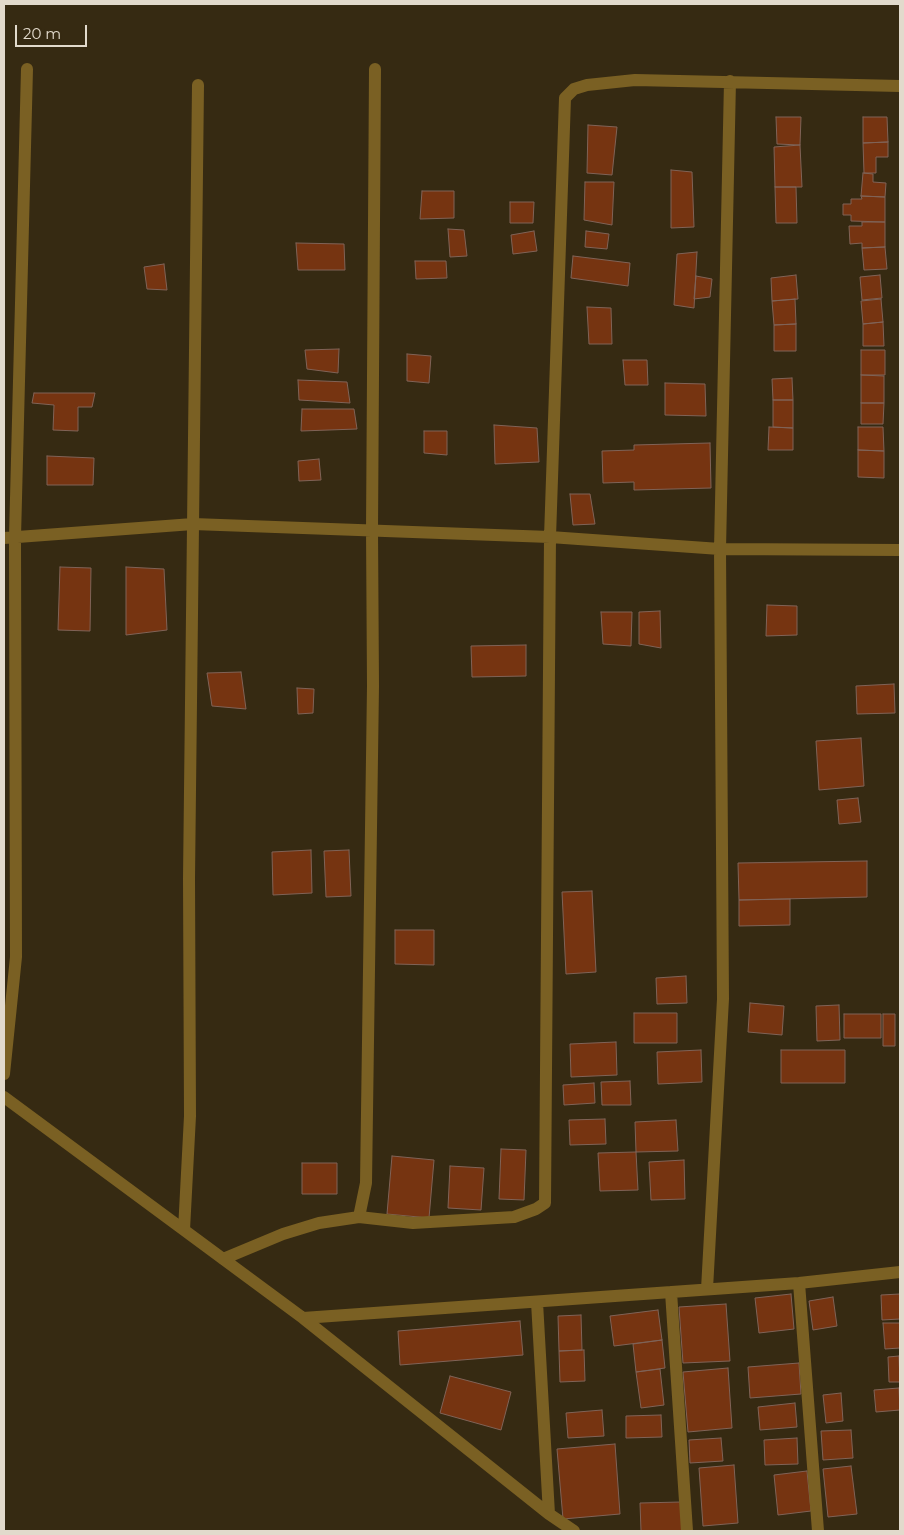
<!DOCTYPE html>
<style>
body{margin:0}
#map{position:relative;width:904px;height:1535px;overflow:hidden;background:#362a12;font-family:Montserrat,sans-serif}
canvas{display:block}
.frame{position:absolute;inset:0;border:5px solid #e2dacc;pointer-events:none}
.scale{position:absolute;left:15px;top:25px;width:72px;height:22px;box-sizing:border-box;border:2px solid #e2dacc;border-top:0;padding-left:6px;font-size:15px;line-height:18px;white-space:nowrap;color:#e2dacc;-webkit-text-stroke:4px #362a12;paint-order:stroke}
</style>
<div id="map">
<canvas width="904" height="1535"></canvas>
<div class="frame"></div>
<div class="scale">20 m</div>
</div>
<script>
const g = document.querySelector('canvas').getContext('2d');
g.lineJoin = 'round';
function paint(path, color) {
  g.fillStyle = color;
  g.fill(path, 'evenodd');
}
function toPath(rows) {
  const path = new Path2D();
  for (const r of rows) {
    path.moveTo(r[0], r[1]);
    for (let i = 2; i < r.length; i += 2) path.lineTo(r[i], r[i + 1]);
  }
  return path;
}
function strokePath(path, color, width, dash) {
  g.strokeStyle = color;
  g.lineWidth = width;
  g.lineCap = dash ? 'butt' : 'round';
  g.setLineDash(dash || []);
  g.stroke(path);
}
const building = toPath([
 [776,117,801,117,800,145,777,144,776,117],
 [863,117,887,117,888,142,863,143,863,117],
 [588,125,617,127,612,175,587,173,588,125],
 [888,142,888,157,876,157,876,173,864,173,863,143,888,142],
 [800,145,802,187,775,187,774,147,800,145],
 [671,170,692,172,694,227,671,228,671,170],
 [863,173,873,174,873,182,886,183,885,197,861,196,863,173],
 [585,182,614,182,612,225,584,220,585,182],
 [775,187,796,187,797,223,776,223,775,187],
 [422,191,454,191,454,218,420,219,422,191],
 [861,196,885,197,885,222,851,221,851,215,843,215,843,204,851,204,851,199,862,199,861,196],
 [510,202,534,202,533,223,510,223,510,202],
 [862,222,885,222,885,247,862,248,862,243,850,244,849,226,862,226,862,222],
 [448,229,464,230,467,256,450,257,448,229],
 [534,231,537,251,513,254,511,235,534,231],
 [586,231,609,234,607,249,585,247,586,231],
 [296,243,344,244,345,270,298,270,296,243],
 [885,247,887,269,864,270,862,248,885,247],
 [697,252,694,308,674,305,677,254,697,252],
 [573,256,630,263,628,286,571,278,573,256],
 [415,261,446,261,447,278,416,279,415,261],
 [164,264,167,290,147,289,144,267,164,264],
 [796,275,798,299,772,301,771,278,796,275],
 [880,275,882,298,862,300,860,277,880,275],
 [696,276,712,279,710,297,694,299,696,276],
 [795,299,796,324,774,325,772,301,795,299],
 [881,299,883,322,863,324,861,301,881,299],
 [587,307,611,308,612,344,589,344,587,307],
 [883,322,884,346,863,346,863,324,883,322],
 [796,324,796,351,774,351,774,325,796,324],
 [339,349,338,373,307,369,305,350,339,349],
 [861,350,885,350,885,375,861,375,861,350],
 [407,354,431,356,429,383,407,381,407,354],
 [623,360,647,360,648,385,625,385,623,360],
 [861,375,884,376,884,403,861,403,861,375],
 [792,378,793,400,773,400,772,379,792,378],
 [298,380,347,382,350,403,299,400,298,380],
 [665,383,705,384,706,416,665,415,665,383],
 [34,393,95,393,92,407,78,407,78,431,53,430,54,405,32,403,34,393],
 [773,400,793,400,793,428,773,427,773,400],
 [861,403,884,403,883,424,861,424,861,403],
 [302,409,354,409,357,429,301,431,302,409],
 [494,425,537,428,539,462,495,464,494,425],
 [769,427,793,428,793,450,768,450,769,427],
 [858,427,883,427,884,451,858,450,858,427],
 [424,431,447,431,447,455,424,453,424,431],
 [710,443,711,488,634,490,634,482,603,483,602,451,634,450,634,445,710,443],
 [858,450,884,451,884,478,858,477,858,450],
 [47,456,94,458,93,485,47,485,47,456],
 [319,459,321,480,299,481,298,461,319,459],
 [570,494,590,494,595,524,573,525,570,494],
 [60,567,91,568,90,631,58,630,60,567],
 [126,567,164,569,167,630,126,635,126,567],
 [767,605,797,606,797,635,766,636,767,605],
 [660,611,661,648,639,644,639,612,660,611],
 [601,612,632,612,631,646,603,644,601,612],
 [526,645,526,676,472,677,471,646,526,645],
 [241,672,246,709,212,706,207,673,241,672],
 [894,684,895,713,857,714,856,686,894,684],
 [297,688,314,689,313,713,298,714,297,688],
 [861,738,864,786,819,790,816,741,861,738],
 [858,798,861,822,839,824,837,800,858,798],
 [311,850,312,893,273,895,272,852,311,850],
 [349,850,351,896,326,897,324,851,349,850],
 [867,861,867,897,739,900,738,863,867,861],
 [592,891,596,972,566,974,562,892,592,891],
 [790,899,790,925,739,926,739,900,790,899],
 [395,930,434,930,434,965,395,964,395,930],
 [686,976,687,1003,657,1004,656,978,686,976],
 [750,1003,784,1006,782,1035,748,1032,750,1003],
 [839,1005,840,1040,817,1041,816,1006,839,1005],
 [634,1013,677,1013,677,1043,634,1043,634,1013],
 [844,1014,881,1014,881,1038,844,1038,844,1014],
 [883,1014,895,1014,895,1046,883,1046,883,1014],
 [616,1042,617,1075,571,1077,570,1044,616,1042],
 [701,1050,702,1082,658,1084,657,1052,701,1050],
 [781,1050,845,1050,845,1083,781,1083,781,1050],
 [630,1081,631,1105,602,1105,601,1082,630,1081],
 [594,1083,595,1103,564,1105,563,1085,594,1083],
 [605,1119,606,1144,570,1145,569,1120,605,1119],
 [676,1120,678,1151,636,1152,635,1122,676,1120],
 [501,1149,526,1150,524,1200,499,1199,501,1149],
 [636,1152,638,1190,600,1191,598,1153,636,1152],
 [392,1156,434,1160,429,1218,387,1214,392,1156],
 [684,1160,685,1199,651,1200,649,1162,684,1160],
 [302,1163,337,1163,337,1194,302,1194,302,1163],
 [450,1166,484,1168,481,1210,448,1208,450,1166],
 [791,1294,794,1329,759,1333,755,1298,791,1294],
 [900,1294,900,1319,882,1320,881,1295,900,1294],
 [833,1297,837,1326,813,1330,809,1301,833,1297],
 [726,1304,730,1361,683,1363,679,1307,726,1304],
 [658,1310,662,1340,614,1346,610,1316,658,1310],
 [581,1315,582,1350,559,1351,558,1316,581,1315],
 [520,1321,523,1355,400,1365,398,1331,520,1321],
 [883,1323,900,1323,900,1348,885,1349,883,1323],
 [662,1340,665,1368,636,1372,633,1344,662,1340],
 [584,1350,585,1381,560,1382,559,1351,584,1350],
 [899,1356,900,1382,889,1382,888,1357,899,1356],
 [799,1363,801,1394,750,1398,748,1367,799,1363],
 [728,1368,732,1428,688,1432,683,1372,728,1368],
 [660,1369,664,1405,641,1408,636,1372,660,1369],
 [450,1376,511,1392,501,1430,440,1413,450,1376],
 [899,1388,900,1410,876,1412,874,1390,899,1388],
 [841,1393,843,1421,826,1423,823,1395,841,1393],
 [795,1403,797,1427,760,1430,758,1407,795,1403],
 [602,1410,604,1436,568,1438,566,1413,602,1410],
 [661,1415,662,1437,626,1438,626,1416,661,1415],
 [851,1430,853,1458,823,1460,821,1431,851,1430],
 [721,1438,723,1461,690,1463,689,1440,721,1438],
 [797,1438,798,1464,765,1465,764,1440,797,1438],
 [615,1444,620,1514,563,1519,557,1449,615,1444],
 [734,1465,738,1523,703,1526,699,1468,734,1465],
 [851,1466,857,1514,828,1517,823,1469,851,1466],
 [807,1471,811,1511,778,1515,774,1475,807,1471],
 [681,1502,682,1531,641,1531,640,1503,681,1502]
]);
paint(building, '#763411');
strokePath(building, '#806357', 1);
strokePath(toPath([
 [4,538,193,524,550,537,720,549,900,550],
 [4,1074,16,957,15,537,27,69],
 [4,1097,303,1318,549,1514,574,1531],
 [359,1217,413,1223,514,1217,536,1209,545,1203,550,537,565,98,574,89,587,85,635,80,900,86],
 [184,1230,190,1116,189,878,198,85],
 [223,1259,283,1234,319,1223,359,1217,366,1183,373,686,372,529,375,69],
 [799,1283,818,1531],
 [707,1289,723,999,720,549,730,81],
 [671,1292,687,1531],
 [537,1302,549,1514],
 [303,1318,799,1283,900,1272]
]), '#7a6023', 12);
</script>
